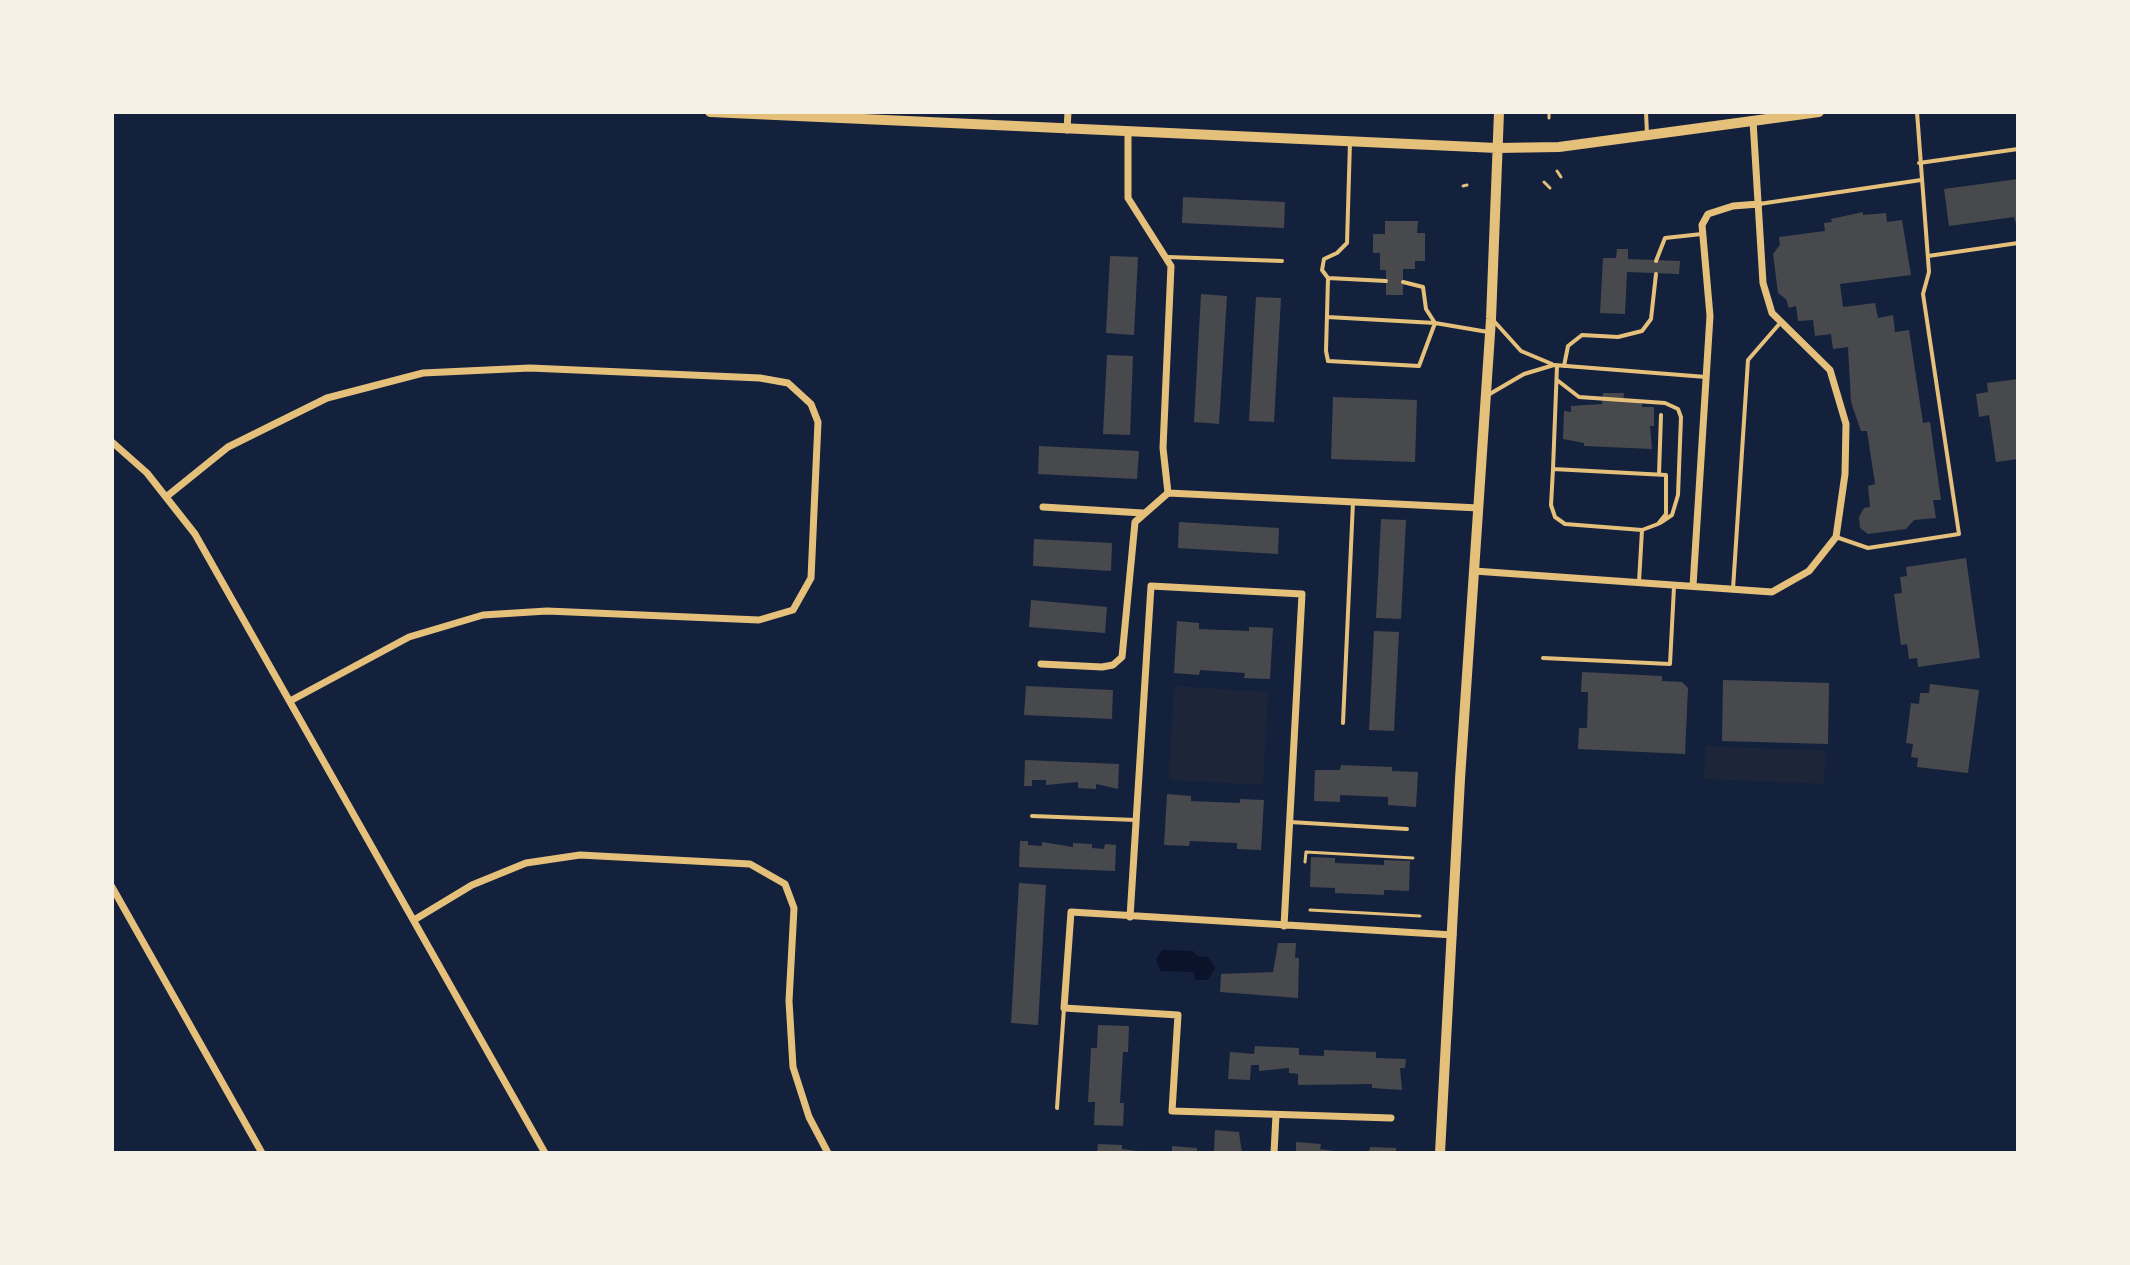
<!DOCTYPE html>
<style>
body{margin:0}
#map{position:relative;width:2130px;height:1265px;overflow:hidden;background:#14213d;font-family:"Noto Serif",serif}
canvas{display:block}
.frame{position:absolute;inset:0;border:114px solid #f6f1e7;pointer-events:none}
</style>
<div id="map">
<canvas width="2130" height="1265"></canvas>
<div class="frame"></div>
</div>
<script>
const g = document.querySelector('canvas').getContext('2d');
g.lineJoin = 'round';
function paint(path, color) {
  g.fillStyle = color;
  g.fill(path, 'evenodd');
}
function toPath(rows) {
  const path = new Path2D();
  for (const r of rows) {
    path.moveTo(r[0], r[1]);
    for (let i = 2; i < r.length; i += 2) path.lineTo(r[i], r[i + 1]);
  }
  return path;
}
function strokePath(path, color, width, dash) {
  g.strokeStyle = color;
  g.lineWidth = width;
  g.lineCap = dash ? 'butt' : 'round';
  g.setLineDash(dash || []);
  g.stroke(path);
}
paint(toPath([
 [1174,686,1268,692,1263,785,1169,780],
 [1706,746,1826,751,1824,784,1704,779]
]), '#1d2539');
paint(toPath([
 [1162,950,1193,951,1197,956,1208,957,1215,968,1208,980,1196,980,1193,972,1161,971,1156,960]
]), '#0b132b');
paint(toPath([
 [2018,179,2018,231,2014,217,1949,226,1944,189],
 [1183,197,1285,202,1284,228,1182,223],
 [1863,212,1863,215,1886,213,1887,222,1902,220,1911,275,1840,284,1843,307,1875,303,1878,318,1893,315,1895,332,1909,330,1923,423,1930,422,1941,500,1933,500,1936,518,1914,520,1906,529,1868,534,1860,528,1859,517,1864,508,1870,507,1868,486,1875,484,1867,431,1861,431,1851,402,1848,347,1833,349,1831,334,1815,336,1813,320,1798,321,1796,306,1789,308,1786,299,1778,293,1773,254,1780,245,1779,237,1825,231,1824,223,1832,222,1831,219],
 [1385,221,1418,221,1417,233,1425,233,1425,261,1415,261,1415,269,1403,269,1403,295,1386,295,1386,270,1380,270,1380,253,1373,253,1373,234,1385,234],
 [1617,249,1628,249,1628,259,1680,261,1679,274,1627,272,1625,314,1600,313,1603,258,1616,258],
 [1110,256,1138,257,1134,335,1106,333],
 [1201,294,1227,296,1219,424,1194,422],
 [1256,297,1281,298,1274,422,1249,421],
 [1107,355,1133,356,1130,435,1103,434],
 [2018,379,2018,459,1996,462,1989,415,1979,417,1976,394,1988,392,1987,383],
 [1603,393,1624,393,1623,402,1642,402,1642,407,1654,407,1654,426,1650,426,1652,449,1584,446,1584,443,1563,439,1564,411,1571,412,1571,406,1602,404],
 [1333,397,1417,400,1415,462,1331,459],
 [1039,446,1139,451,1137,479,1038,474],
 [1381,519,1406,520,1401,619,1376,618],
 [1179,522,1279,528,1278,554,1178,548],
 [1034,539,1112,543,1111,571,1033,566],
 [1966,558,1980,658,1918,667,1917,658,1909,659,1907,644,1901,645,1894,594,1902,593,1900,577,1907,576,1906,567],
 [1031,600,1107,607,1105,633,1029,627],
 [1177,621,1199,623,1199,629,1249,631,1249,627,1273,628,1270,679,1244,678,1245,673,1200,670,1199,675,1174,673],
 [1374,631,1399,632,1394,731,1369,730],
 [1582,672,1662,676,1662,681,1682,682,1688,688,1685,754,1578,749,1579,728,1587,728,1588,692,1581,692],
 [1723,680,1829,683,1828,744,1722,741],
 [1930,684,1979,690,1968,773,1917,767,1918,758,1911,757,1913,744,1906,743,1911,703,1919,704,1920,693,1929,693],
 [1026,686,1113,690,1112,719,1024,715],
 [1025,760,1119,764,1118,789,1096,784,1096,789,1078,788,1078,782,1046,785,1046,780,1032,780,1032,786,1024,786],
 [1341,765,1392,767,1392,771,1418,772,1416,807,1388,805,1388,797,1340,795,1340,802,1314,801,1315,770,1340,770],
 [1167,794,1191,796,1191,801,1240,803,1240,799,1264,800,1261,850,1237,849,1237,843,1190,841,1189,846,1164,845],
 [1020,841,1028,841,1028,845,1042,846,1042,842,1073,847,1073,843,1092,844,1092,848,1104,849,1105,844,1116,845,1115,871,1019,867],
 [1311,857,1335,858,1335,863,1384,865,1384,860,1410,861,1409,891,1384,890,1384,895,1335,893,1335,888,1310,887],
 [1019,883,1046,885,1038,1025,1011,1023],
 [1278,943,1296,943,1295,958,1299,958,1298,998,1220,992,1221,974,1273,972],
 [1098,1025,1129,1026,1128,1052,1123,1052,1120,1103,1124,1103,1123,1126,1094,1125,1095,1102,1088,1102,1091,1048,1097,1048],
 [1255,1046,1299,1048,1299,1055,1324,1056,1324,1050,1376,1052,1376,1058,1406,1059,1405,1068,1400,1068,1402,1090,1372,1088,1372,1084,1298,1085,1298,1074,1289,1073,1289,1068,1259,1071,1259,1065,1251,1065,1250,1080,1228,1079,1230,1052,1254,1054],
 [1215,1130,1239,1132,1242,1153,1214,1153],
 [1296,1142,1321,1144,1320,1149,1348,1153,1296,1153],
 [1098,1144,1122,1145,1122,1149,1153,1153,1097,1153],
 [1172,1146,1197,1148,1197,1153,1172,1153],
 [1370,1147,1396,1148,1396,1153,1369,1153]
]), '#48494c');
strokePath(toPath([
 [1549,114,1549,118],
 [1557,171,1561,177],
 [1544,182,1550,188],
 [1463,186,1467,185],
 [1305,862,1306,852,1413,858],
 [1310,910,1420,916]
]), '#e5c07b', 3);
strokePath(toPath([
 [1646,112,1647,134],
 [1350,142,1347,243,1337,253,1324,259,1322,270,1328,278,1386,281],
 [1919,163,2018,149],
 [1759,204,1921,180],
 [1928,256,2018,243],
 [1168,257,1282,261],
 [1656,261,1665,238,1702,234],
 [1403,282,1423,287,1426,309,1435,323,1488,332],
 [1327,317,1435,323,1419,366,1328,361,1326,351,1328,278],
 [1493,320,1521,351,1552,364],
 [1564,366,1568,346,1582,335,1618,337,1642,331,1651,319,1656,274],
 [1557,380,1579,397,1665,403,1678,409,1681,417,1678,495,1672,515,1660,523],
 [1488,395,1524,374,1554,365,1706,377],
 [1553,469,1666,475,1666,514,1658,524,1642,530,1565,524,1555,517,1551,505,1553,469,1557,366],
 [1659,474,1661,415],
 [1836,537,1868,548,1959,534,1923,294,1929,272,1917,112],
 [1639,582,1642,530],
 [1733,589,1748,360,1781,322],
 [1543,658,1670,664,1674,587],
 [1343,723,1353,502],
 [1032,816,1136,820],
 [1290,822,1407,829],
 [1057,1108,1064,1008]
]), '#e5c07b', 4);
strokePath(toPath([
 [1067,130,1068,112],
 [1128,133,1128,198,1171,266,1163,448,1168,493],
 [112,442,147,473,195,534,545,1153],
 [1168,493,1479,508],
 [166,497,228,447,327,398,423,373,530,368,760,378,788,383,811,404,818,422,811,578,793,610,759,620,547,611,483,615,409,637,290,701],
 [1043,507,1143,513],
 [1474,571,1772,592,1809,571,1836,537,1845,474,1846,424,1830,370,1772,313,1763,283,1753,121],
 [1693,586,1710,316,1702,225,1708,214,1733,206,1759,204],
 [1041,664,1102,667,1113,665,1122,657,1135,522,1168,493],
 [112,887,262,1153],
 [1130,917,1151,586,1302,594,1284,926],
 [414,920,472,885,526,863,580,855,750,864,785,884,794,908,789,1001,793,1067,809,1117,828,1153],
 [1391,1118,1172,1111,1178,1015,1064,1008,1071,912,1453,935],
 [1274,1153,1276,1115]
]), '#e5c07b', 7);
strokePath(toPath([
 [710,112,1497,148,1559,147,1819,112],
 [1440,1153,1460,779,1491,319,1499,112]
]), '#e5c07b', 10);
</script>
